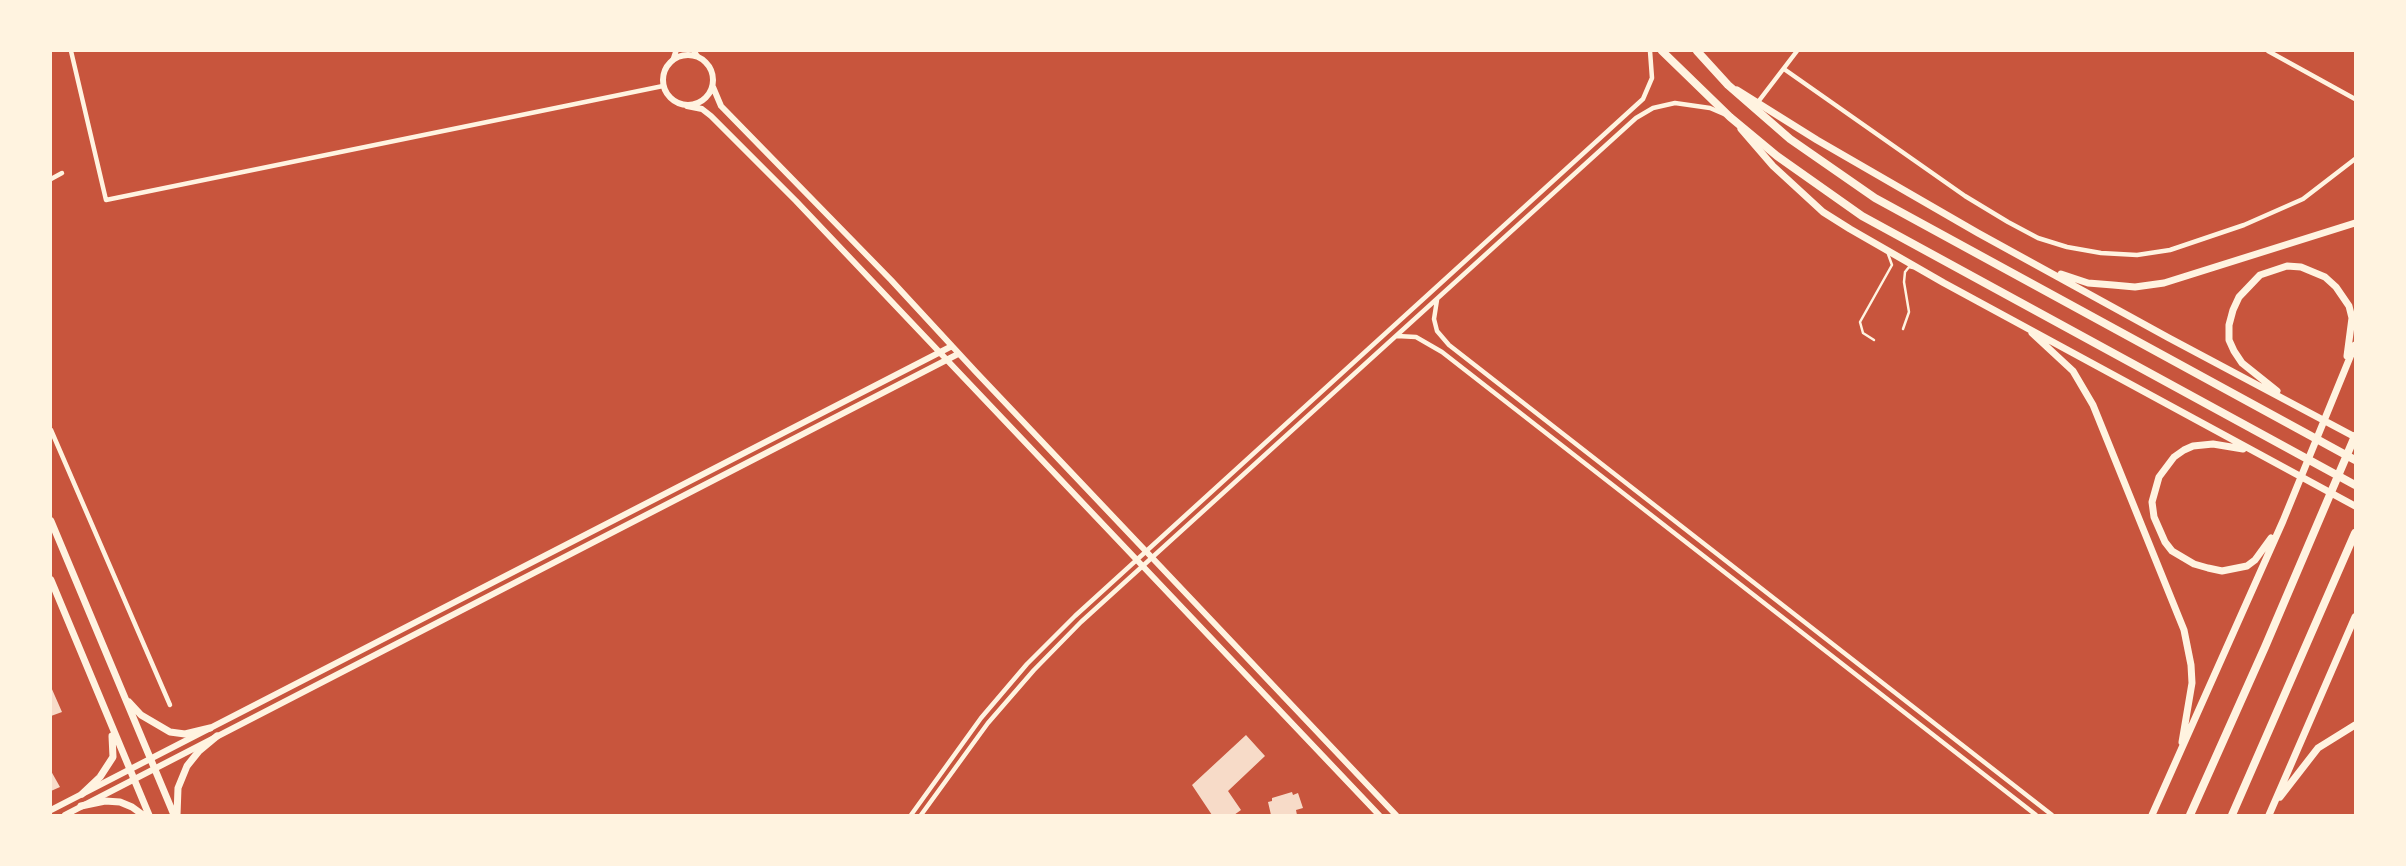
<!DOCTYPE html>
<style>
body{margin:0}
#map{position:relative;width:2406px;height:866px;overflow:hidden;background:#c8553d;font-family:Roboto,sans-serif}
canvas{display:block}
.frame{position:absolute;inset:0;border:52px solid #fff3e0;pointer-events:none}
</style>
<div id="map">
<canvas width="2406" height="866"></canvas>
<div class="frame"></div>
</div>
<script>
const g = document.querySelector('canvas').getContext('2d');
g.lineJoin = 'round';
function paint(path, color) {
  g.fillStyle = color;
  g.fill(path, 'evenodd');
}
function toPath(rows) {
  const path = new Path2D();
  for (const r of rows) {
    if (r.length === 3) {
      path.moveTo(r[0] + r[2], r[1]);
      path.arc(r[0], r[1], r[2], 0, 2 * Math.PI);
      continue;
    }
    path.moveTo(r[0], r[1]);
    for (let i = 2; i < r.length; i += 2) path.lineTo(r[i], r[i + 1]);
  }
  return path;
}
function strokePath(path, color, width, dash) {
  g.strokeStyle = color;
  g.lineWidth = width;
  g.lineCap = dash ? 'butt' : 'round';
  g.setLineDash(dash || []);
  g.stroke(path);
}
paint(toPath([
 [51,687,62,712,51,716],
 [1246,735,1265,756,1228,791,1241,810,1234,815,1212,815,1192,785],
 [51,771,60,787,51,791],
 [1292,792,1293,795,1298,793,1303,808,1296,810,1297,815,1271,815,1268,802,1272,801,1272,798]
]), '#f7dbc8');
strokePath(toPath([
 [1903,329,1909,312,1904,282,1905,272,1909,267,1913,268],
 [1874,340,1863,333,1860,322,1892,265,1888,254]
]), '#fff3e0', 2.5);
strokePath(toPath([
 [71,51,106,200,663,86],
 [2268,51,2355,99],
 [1784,69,1965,196,2008,222,2038,238,2067,247,2101,253,2137,255,2170,250,2244,225,2303,199,2355,159],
 [1758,102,1797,51],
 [51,179,62,173],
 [1437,300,1434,319,1437,331,1449,345,2052,815],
 [1397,336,1416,337,1442,352,2036,815],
 [51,430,170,705],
 [911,815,981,718,1027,664,1075,616,1643,99,1652,78,1650,51],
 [921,815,988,723,1034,670,1081,622,1636,118,1653,108,1675,103,1710,108,1724,114]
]), '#fff3e0', 4.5);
strokePath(toPath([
 [694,51,697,56],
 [673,60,676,51]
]), '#fff3e0', 5.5);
strokePath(toPath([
 [688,80,25],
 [713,87,721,106,891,280,976,372,1396,815],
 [687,106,702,109,711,116,796,201,1379,815],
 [51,810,952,346],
 [65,815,958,354]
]), '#fff3e0', 6);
strokePath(toPath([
 [1737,90,1817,140,1978,233,2169,338,2355,437],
 [1741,129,1773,166,1823,212,1850,229,1944,283,2355,506],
 [2061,274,2088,283,2113,285,2135,287,2164,283,2355,223],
 [2032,333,2073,371,2093,405,2184,630,2191,665,2192,683,2182,742],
 [2277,391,2242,363,2234,351,2229,340,2229,325,2233,310,2239,297,2260,275,2287,266,2301,267,2325,277,2336,287,2349,306,2352,318,2347,356],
 [2243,449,2213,444,2193,446,2184,450,2174,457,2159,477,2152,502,2154,517,2165,542,2172,551,2194,564,2208,568,2222,571,2247,566,2255,560,2271,538],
 [51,521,174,815],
 [51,580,149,815],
 [129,702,141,715,170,732,185,734,210,728],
 [82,794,100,777,113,757,112,736],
 [2280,797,2318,748,2355,725],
 [81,806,105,801,120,802,132,807,143,815],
 [177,815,178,788,187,766,199,751,217,736],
 [2152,815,2283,521,2355,345],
 [2269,815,2355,617]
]), '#fff3e0', 7);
strokePath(toPath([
 [1662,51,1730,117,1777,156,1862,216,2355,485],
 [1697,51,1728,85,1790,139,1875,198,2355,460],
 [2190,815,2265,647,2355,436],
 [2232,815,2355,533]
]), '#fff3e0', 8);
</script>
